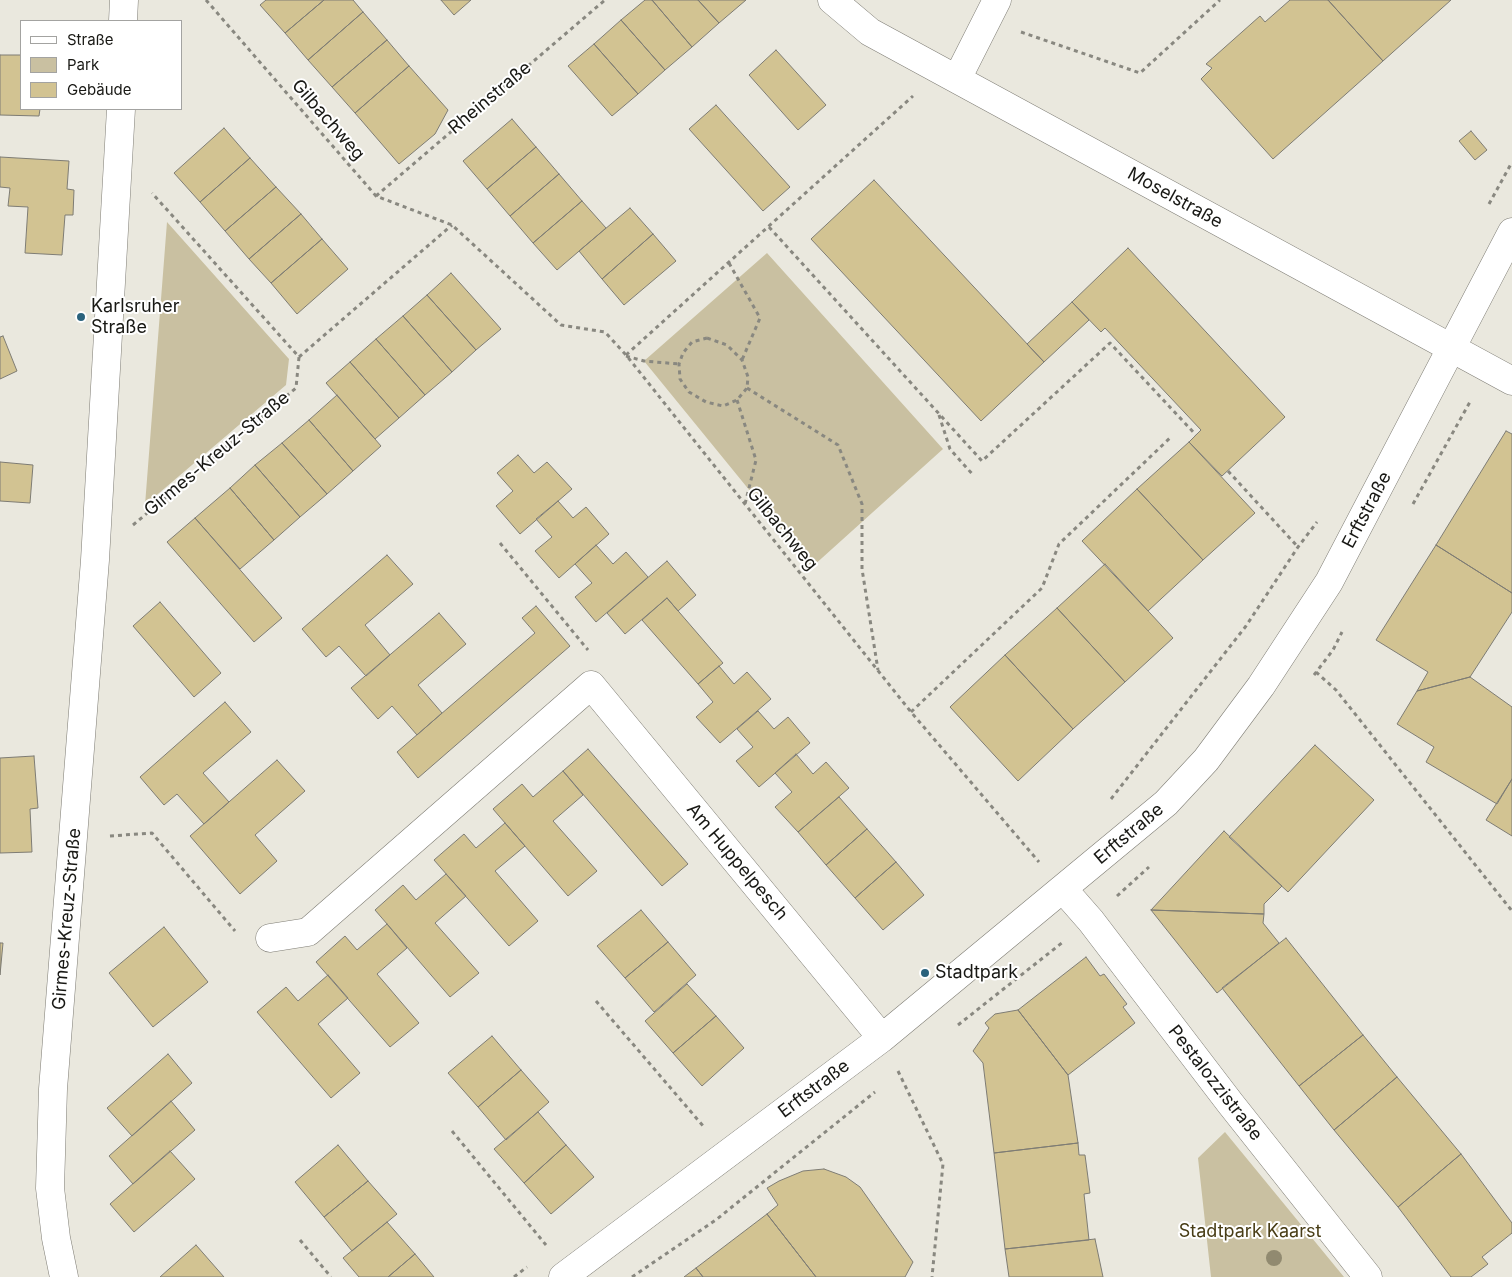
<!DOCTYPE html>
<meta charset="utf-8">
<style>
body{margin:0}
#map{position:relative;width:1512px;height:1277px;overflow:hidden;background:#eae8de;font-family:Inter,sans-serif}
canvas{display:block}
.legend{position:absolute;left:20px;top:20px;width:162px;height:90px;box-sizing:border-box;background:#fff;border:1px solid #a3a3a1;margin:0;padding:6px 9px;list-style:none;font-size:15px;color:#181814}
.legend li{display:flex;align-items:center;gap:10px;height:25px}
.legend b{width:25px;border:1px solid #a3a3a1}
</style>
<div id="map">
<canvas width="1512" height="1277"></canvas>
<ul class="legend">
<li><b style="height:6px;background:#fff"></b>Straße</li>
<li><b style="height:14px;background:#c9c0a1"></b>Park</li>
<li><b style="height:14px;background:#d2c392"></b>Gebäude</li>
</ul>
</div>
<script>
const g = document.querySelector('canvas').getContext('2d');
g.lineJoin = 'round';
function paint(path, color) {
  g.fillStyle = color;
  g.fill(path, 'evenodd');
}
function toPath(rows) {
  const path = new Path2D();
  for (const r of rows) {
    path.moveTo(r[0], r[1]);
    for (let i = 2; i < r.length; i += 2) path.lineTo(r[i], r[i + 1]);
  }
  return path;
}
function strokePath(path, color, width, dash) {
  g.strokeStyle = color;
  g.lineWidth = width;
  g.lineCap = dash ? 'butt' : 'round';
  g.setLineDash(dash || []);
  g.stroke(path);
}
function write(font, color, halo, rows, align = 'center') {
  g.font = font + ' Inter,sans-serif';
  g.lineWidth = 4;
  g.setLineDash([]);
  g.textBaseline = 'middle';
  g.strokeStyle = halo;
  g.fillStyle = color;
  for (const [text, x, y, turn = 0] of rows) {
    g.save();
    g.translate(x, y);
    g.rotate((+turn || 0) * Math.PI / 180);
    g.textAlign = isNaN(turn) ? turn : align;
    if (halo) g.strokeText(text, 0, 0);
    g.fillText(text, 0, 0);
    g.restore();
  }
}
paint(toPath([
 [167,222,289,359,286,385,145,505],
 [767,253,943,449,812,567,644,361],
 [1225,1132,1344,1277,1211,1277,1198,1158]
]), '#c9c0a1');
const building = toPath([
 [266,0,324,0,285,33,260,5,266,0],
 [324,0,353,0,363,12,308,60,285,33,324,0],
 [441,0,471,0,454,15,441,0],
 [645,0,652,0,692,47,665,70,621,20,645,0],
 [652,0,698,0,719,23,692,47,652,0],
 [698,0,746,0,719,23,698,0],
 [1290,0,1328,0,1383,61,1273,159,1201,79,1212,68,1206,64,1260,16,1265,22,1290,0],
 [1328,0,1451,0,1383,61,1328,0],
 [363,12,387,40,332,87,308,60,363,12],
 [621,20,665,70,638,94,594,44,621,20],
 [387,40,409,66,355,113,332,87,387,40],
 [594,44,638,94,612,116,568,66,594,44],
 [776,50,826,105,798,130,749,75,776,50],
 [0,55,21,55,21,109,40,109,39,116,0,115,0,55],
 [409,66,448,110,435,134,399,164,355,113,409,66],
 [716,105,790,187,763,211,689,129,716,105],
 [512,119,536,147,487,189,463,161,512,119],
 [224,128,250,158,200,202,174,173,224,128],
 [1471,131,1487,150,1475,160,1459,141,1471,131],
 [536,147,559,174,510,216,487,189,536,147],
 [0,157,69,161,67,189,74,190,73,215,65,215,62,255,25,253,28,207,8,206,10,188,0,187,0,157],
 [250,158,276,187,225,231,200,202,250,158],
 [559,174,582,201,533,243,510,216,559,174],
 [874,180,1044,362,981,421,811,239,874,180],
 [276,187,301,214,249,259,225,231,276,187],
 [582,201,606,228,557,270,533,243,582,201],
 [630,208,653,234,602,279,579,251,630,208],
 [301,214,322,239,271,283,249,259,301,214],
 [653,234,676,261,624,305,602,279,653,234],
 [322,239,348,269,297,314,271,283,322,239],
 [1128,248,1285,417,1222,476,1189,442,1201,430,1105,328,1101,332,1072,302,1128,248],
 [451,273,501,329,476,350,427,295,451,273],
 [427,295,476,350,452,372,403,316,427,295],
 [1072,302,1089,320,1044,362,1027,344,1072,302],
 [403,316,452,372,425,395,376,339,403,316],
 [3,336,17,371,0,379,0,337,3,336],
 [376,339,425,395,399,418,350,362,376,339],
 [350,362,399,418,375,439,326,383,350,362],
 [337,395,381,446,353,471,309,420,337,395],
 [309,420,353,471,327,494,282,443,309,420],
 [1506,431,1512,434,1512,593,1436,545,1506,431],
 [1189,442,1255,513,1203,560,1137,489,1189,442],
 [282,443,327,494,300,517,255,465,282,443],
 [518,455,534,473,547,462,572,489,520,534,496,506,513,491,497,473,518,455],
 [0,462,33,465,30,503,0,501,0,462],
 [255,465,300,517,274,540,230,488,255,465],
 [230,488,274,540,240,569,195,518,230,488],
 [1137,489,1203,560,1148,611,1082,541,1137,489],
 [558,501,573,518,586,507,609,534,559,578,535,551,552,537,536,519,558,501],
 [195,518,282,618,254,642,167,542,195,518],
 [596,545,613,564,626,552,648,577,596,622,575,597,592,583,575,564,596,545],
 [1436,545,1512,593,1512,612,1470,677,1417,691,1428,672,1376,640,1436,545],
 [387,555,413,584,365,625,390,655,366,676,339,646,326,657,302,629,387,555],
 [667,561,696,595,678,611,667,598,625,634,607,613,667,561],
 [1105,564,1173,638,1125,682,1057,608,1105,564],
 [667,598,723,663,698,684,642,620,667,598],
 [160,602,221,673,194,697,133,626,160,602],
 [536,606,570,646,418,778,397,752,535,633,522,618,536,606],
 [1057,608,1125,682,1073,729,1005,655,1057,608],
 [439,613,466,644,418,685,442,713,417,735,392,706,378,719,351,688,439,613],
 [1005,655,1073,729,1018,781,950,707,1005,655],
 [719,666,734,684,747,672,771,699,720,743,696,717,713,702,698,684,719,666],
 [1470,677,1512,707,1512,779,1497,804,1426,762,1434,747,1397,724,1417,691,1470,677],
 [225,702,251,732,203,773,229,802,204,824,177,794,164,805,140,777,225,702],
 [758,711,774,729,788,717,810,743,759,787,736,761,753,747,737,729,758,711],
 [1315,745,1374,800,1288,892,1229,837,1315,745],
 [588,749,688,864,662,886,563,771,588,749],
 [796,754,813,774,826,762,849,788,798,832,775,807,792,792,775,773,796,754],
 [34,756,38,808,30,809,32,852,0,853,0,758,34,756],
 [277,760,305,791,255,835,277,861,240,894,190,836,277,760],
 [563,771,583,795,553,821,597,871,568,896,493,809,522,784,533,797,563,771],
 [1512,779,1512,836,1486,820,1512,779],
 [839,797,867,829,826,865,798,832,839,797],
 [505,823,525,846,495,871,538,921,509,946,434,860,464,834,476,848,505,823],
 [867,829,896,862,855,898,826,865,867,829],
 [1224,831,1282,886,1264,904,1264,914,1151,910,1224,831],
 [896,862,924,895,883,930,855,898,896,862],
 [446,874,466,896,435,923,479,973,450,997,375,910,403,885,416,900,446,874],
 [641,910,668,942,625,978,597,946,641,910],
 [1151,910,1264,914,1263,923,1279,943,1217,993,1151,910],
 [387,924,407,948,377,974,419,1023,390,1047,316,962,345,936,357,950,387,924],
 [164,927,208,982,153,1027,109,973,164,927],
 [1286,938,1363,1035,1299,1086,1222,988,1286,938],
 [668,942,696,975,654,1012,625,978,668,942],
 [0,943,3,943,0,975,0,943],
 [1086,957,1100,976,1104,974,1127,1004,1123,1007,1135,1023,1068,1075,1018,1010,1086,957],
 [328,975,348,998,318,1024,360,1073,331,1098,257,1012,286,987,298,1001,328,975],
 [687,984,716,1016,673,1053,645,1021,687,984],
 [1018,1010,1068,1075,1078,1143,994,1153,983,1063,973,1051,989,1028,985,1023,995,1014,1018,1010],
 [716,1016,744,1048,702,1086,673,1053,716,1016],
 [1363,1035,1397,1077,1334,1130,1299,1086,1363,1035],
 [492,1036,521,1070,478,1107,448,1073,492,1036],
 [168,1054,192,1083,132,1136,107,1108,168,1054],
 [521,1070,549,1102,506,1140,478,1107,521,1070],
 [1397,1077,1461,1154,1398,1207,1334,1130,1397,1077],
 [171,1101,195,1130,133,1184,109,1156,171,1101],
 [538,1112,566,1145,524,1183,494,1149,538,1112],
 [1078,1143,1079,1155,1085,1155,1090,1193,1084,1194,1089,1240,1005,1249,994,1153,1078,1143],
 [338,1145,368,1181,324,1217,295,1182,338,1145],
 [566,1145,594,1177,551,1214,524,1183,566,1145],
 [170,1151,195,1179,134,1232,110,1204,170,1151],
 [1461,1154,1512,1223,1512,1233,1482,1257,1488,1264,1471,1277,1451,1277,1398,1207,1461,1154],
 [824,1169,846,1177,860,1187,913,1262,905,1277,816,1277,767,1214,778,1205,767,1188,779,1181,803,1171,824,1169],
 [368,1181,397,1214,352,1251,324,1217,368,1181],
 [767,1214,816,1277,703,1277,696,1268,767,1214],
 [387,1222,415,1254,388,1277,359,1277,343,1258,387,1222],
 [1095,1239,1103,1277,1009,1277,1005,1249,1095,1239],
 [196,1245,224,1277,160,1277,196,1245],
 [415,1254,434,1277,388,1277,415,1254],
 [696,1268,703,1277,684,1277,696,1268]
]);
paint(building, '#d2c392');
strokePath(building, '#7e7c74', 1);
const street = toPath([
 [832,0,870,32,1512,381],
 [957,79,997,0],
 [1063,889,1091,921,1230,1103,1368,1277],
 [270,938,308,932,591,685,882,1038],
 [563,1277,882,1038,1166,803,1206,760,1261,686,1329,582,1512,232]
]);
const secondary = toPath([
 [123,21,124,0],
 [64,1277,56,1238,50,1188,53,1089,95,560,121,109]
]);
strokePath(street, '#7f7d75', 29);
strokePath(secondary, '#7f7d75', 29);
strokePath(toPath([
 [206,0,376,196,452,225,561,325,605,332,626,355,911,712,1039,862],
 [1021,32,1140,73,1220,0],
 [376,196,605,0],
 [1489,204,1512,162],
 [769,227,982,461,1110,343,1196,435],
 [729,263,760,318,742,360],
 [707,338,727,345,742,360,748,377,747,388,737,400,723,406,706,402,689,392,680,379,679,364,683,353,692,342,707,338],
 [626,355,913,96],
 [626,356,644,361,679,364],
 [299,357,452,225],
 [747,388,838,445,862,504,862,569,878,670],
 [737,400,756,460,745,504],
 [939,415,950,449,974,476],
 [1228,471,1298,547],
 [1413,504,1471,400],
 [133,525,296,388,299,357,152,193],
 [500,543,588,650],
 [1316,672,1336,690,1512,911],
 [1314,675,1333,650,1342,632],
 [911,712,1042,588,1059,544,1171,437],
 [1111,799,1246,626,1298,547,1317,522],
 [110,836,152,833,235,931],
 [1117,896,1149,867],
 [596,1001,704,1127],
 [958,1025,1063,942],
 [898,1071,943,1164,932,1277],
 [452,1131,546,1245],
 [300,1240,331,1277],
 [514,1277,527,1267],
 [632,1277,717,1219,875,1092]
]), '#898880', 3, [4, 4]);
strokePath(street, '#fff', 28);
strokePath(secondary, '#fff', 28);
g.fillStyle = '#918a70';
for (const [x, y] of [
 [1274,1258]
]) {
  g.beginPath();
  g.arc(x, y, 8, 0, 2 * Math.PI);
  g.fill();
}
for (const [x, y, r, color] of [
 [81,317,5,"#2a627c"],
 [925,973,5,"#2a627c"]
]) {
  const dot = new Path2D();
  dot.arc(x, y, r, 0, 2 * Math.PI);
  g.fillStyle = color;
  g.fill(dot);
  strokePath(dot, '#fff', 2);
}
write('18px', '#181814', '#fff', [
 ["Rheinstraße",490,98,-40],
 ["Gilbachweg",328,120,49],
 ["Moselstraße",1175,198,29],
 ["Girmes-Kreuz-Straße",217,454,-40],
 ["Erftstraße",1367,510,-62],
 ["Gilbachweg",782,529,51],
 ["Erftstraße",1129,834,-40],
 ["Am Huppelpesch",737,862,50],
 ["Girmes-Kreuz-Straße",67,919,-85],
 ["Pestalozzistraße",1215,1083,52],
 ["Erftstraße",814,1089,-37]
]);
write('18px', '#181814', '#fff', [
 ["Karlsruher",91,307],
 ["Straße",91,328],
 ["Stadtpark",935,973]
], 'left');
write('18px', '#483d16', '#fff', [
 ["Stadtpark Kaarst",1250,1232]
]);
</script>
